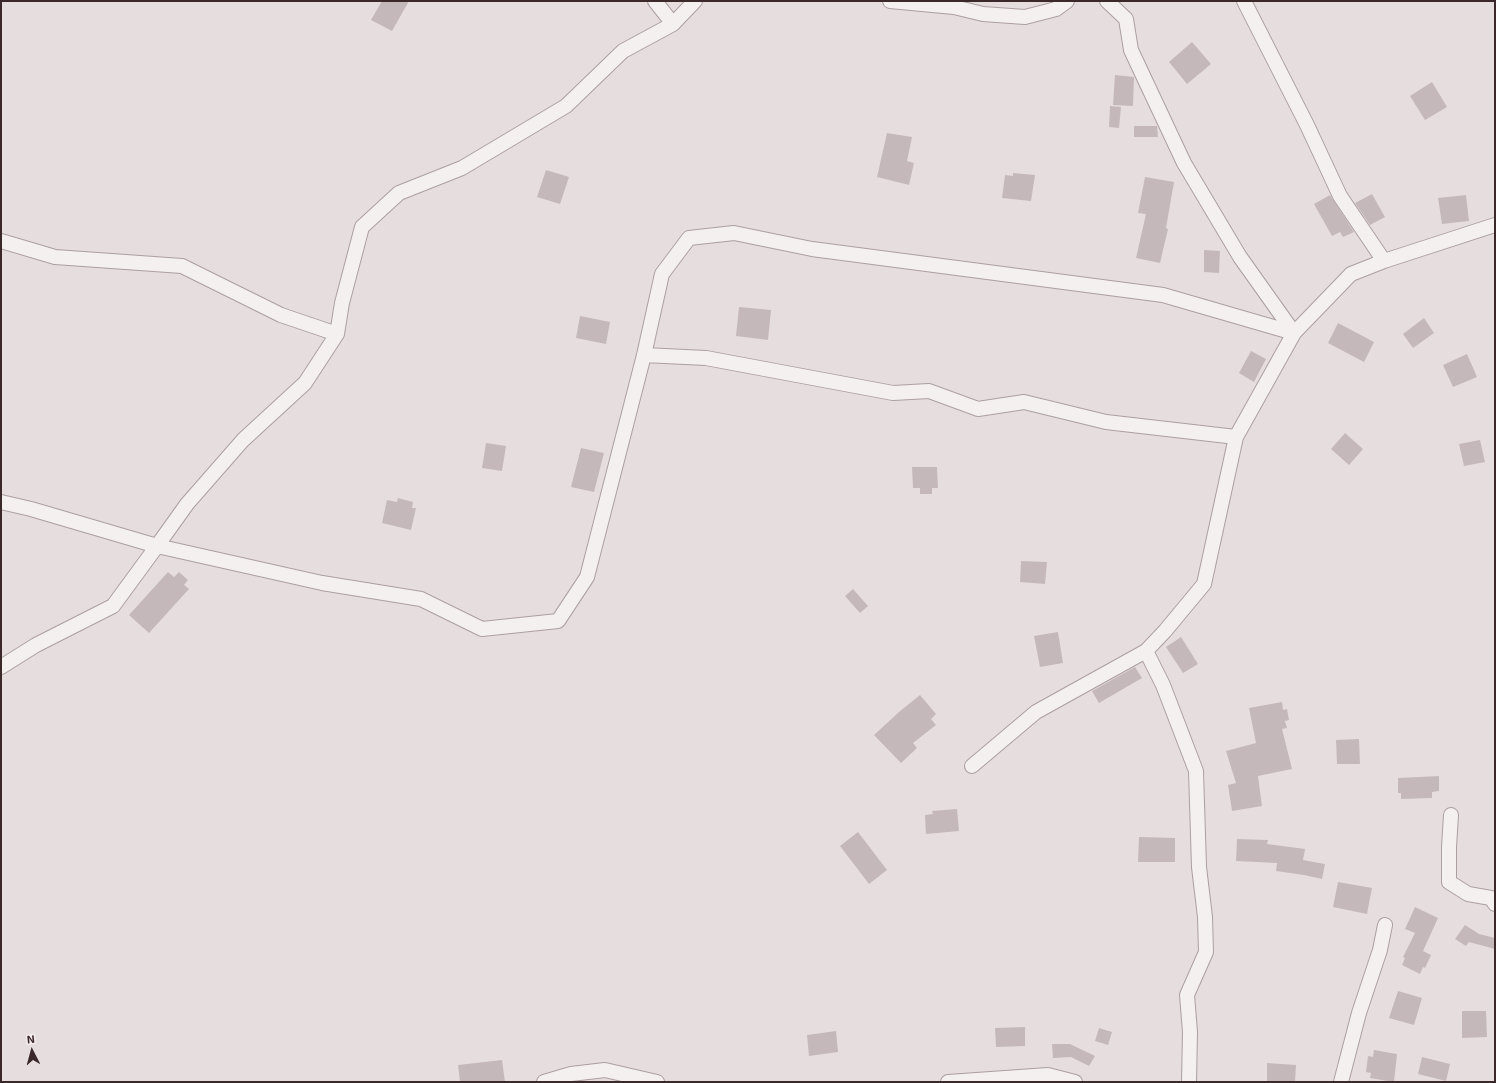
<!DOCTYPE html>
<style>
body{margin:0}
#map{position:relative;width:1496px;height:1083px;overflow:hidden;background:#e6dddf;font-family:"Exo 2",sans-serif}
canvas{display:block}
.frame{position:absolute;inset:0;border:2px solid #3b282a;pointer-events:none}
.north{position:absolute;left:12px;top:1031px;width:40px;height:40px;-webkit-text-stroke:3px #f4ecee;paint-order:stroke;rotate:354deg;font-size:11px;font-weight:700;line-height:16px;text-align:center;color:#3b282a}
.north::after{content:'';display:block;margin:auto;width:14px;height:18px;background:#3b282a;clip-path:polygon(50% 0,100% 100%,50% 72%,0 100%)}
</style>
<div id="map">
<canvas width="1496" height="1083"></canvas>
<div class="frame"></div>
<div class="north">N</div>
</div>
<script>
const g = document.querySelector('canvas').getContext('2d');
g.lineJoin = 'round';
function paint(path, color) {
  g.fillStyle = color;
  g.fill(path, 'evenodd');
}
function toPath(rows) {
  const path = new Path2D();
  for (const r of rows) {
    path.moveTo(r[0], r[1]);
    for (let i = 2; i < r.length; i += 2) path.lineTo(r[i], r[i + 1]);
  }
  return path;
}
function strokePath(path, color, width, dash) {
  g.strokeStyle = color;
  g.lineWidth = width;
  g.lineCap = dash ? 'butt' : 'round';
  g.setLineDash(dash || []);
  g.stroke(path);
}
paint(toPath([
 [382,1,409,1,392,31,371,20],
 [1192,42,1211,64,1187,84,1169,62],
 [1115,75,1134,77,1133,106,1113,105],
 [1432,82,1447,107,1425,120,1410,96],
 [1110,106,1121,107,1119,128,1109,127],
 [1134,126,1157,126,1158,137,1134,137],
 [887,133,912,137,907,161,914,163,909,185,877,177],
 [546,170,569,177,560,204,537,197],
 [1013,173,1035,175,1031,201,1002,198,1005,175,1013,176],
 [1145,177,1174,182,1166,228,1168,229,1160,263,1136,258,1146,214,1138,213],
 [1372,194,1385,217,1370,225,1355,203],
 [1330,195,1354,232,1343,237,1340,232,1332,236,1314,204],
 [1466,195,1469,221,1442,224,1438,198],
 [1204,250,1220,251,1219,273,1204,272],
 [739,307,771,310,768,340,736,336],
 [580,316,610,322,606,344,576,338],
 [1424,318,1434,333,1413,348,1403,334],
 [1338,323,1374,342,1364,362,1328,343],
 [1251,351,1266,359,1254,382,1239,373],
 [1467,354,1477,377,1453,387,1443,365],
 [1345,433,1363,449,1349,465,1331,449],
 [1480,440,1485,462,1464,466,1459,444],
 [486,443,506,446,502,471,482,468],
 [581,448,604,453,594,492,571,487],
 [912,467,937,467,938,488,932,488,932,494,920,494,920,488,913,488],
 [398,498,413,502,412,508,416,508,411,530,382,523,387,500,397,502],
 [1021,561,1047,562,1045,584,1020,582],
 [168,572,174,577,179,572,188,580,184,585,189,589,149,633,129,615],
 [853,589,868,606,860,613,845,596],
 [1058,632,1063,663,1040,667,1034,636],
 [1181,637,1198,664,1183,673,1166,647],
 [1135,667,1142,678,1099,703,1092,691],
 [920,695,936,714,931,719,936,725,913,743,917,748,901,763,874,735,899,712],
 [1282,702,1283,710,1287,709,1289,720,1285,721,1287,728,1282,729,1292,769,1258,776,1262,806,1232,811,1228,785,1236,783,1226,751,1256,743,1249,708],
 [1359,739,1360,764,1337,764,1336,740],
 [1439,776,1439,791,1432,792,1432,798,1401,799,1401,793,1398,793,1398,778],
 [957,809,959,831,926,834,925,815,933,814,932,811],
 [858,832,887,870,869,884,840,846],
 [1139,837,1175,838,1175,862,1138,862],
 [1237,839,1268,840,1267,844,1305,849,1303,860,1325,864,1322,879,1304,875,1276,871,1277,863,1236,861],
 [1338,882,1372,888,1367,914,1333,907],
 [1415,907,1438,918,1423,951,1431,955,1425,968,1423,967,1420,974,1402,965,1405,958,1403,957,1415,933,1405,929],
 [1465,925,1479,934,1495,938,1495,949,1469,942,1466,946,1455,939],
 [1398,991,1422,998,1414,1025,1389,1018],
 [1462,1011,1486,1011,1487,1037,1462,1038],
 [1025,1027,1025,1046,996,1047,995,1028],
 [1099,1028,1112,1032,1108,1045,1095,1041],
 [836,1031,838,1052,809,1056,807,1035],
 [1052,1044,1070,1044,1095,1056,1089,1066,1071,1057,1053,1058],
 [1374,1050,1397,1054,1394,1082,1370,1078,1371,1073,1366,1072,1368,1056,1373,1057],
 [1422,1057,1450,1064,1446,1081,1418,1074],
 [502,1060,505,1082,460,1082,458,1065],
 [1267,1063,1296,1065,1295,1082,1267,1082]
]), '#c5b8ba');
const street = toPath([
 [655,1,673,24],
 [695,1,673,24,623,51,566,106,462,168,399,193,362,227,342,303,337,334,305,383,243,440,187,504,157,546,322,583,421,599,482,629,558,621,587,577,644,355,662,274,689,238,734,233,812,249,1163,295,1294,333,1240,257,1184,163,1131,50,1126,19,1107,1],
 [890,1,954,7,983,14,1025,17,1056,9,1067,1],
 [1244,1,1307,125,1340,196,1384,261],
 [1,241,55,257,182,266,281,315,337,334],
 [644,355,706,358,893,393,929,391,978,409,1024,402,1106,422,1236,437],
 [1,502,31,509,157,546,113,606,36,645,1,667],
 [972,766,1036,712,1146,651],
 [1451,815,1449,847,1449,882,1468,894,1491,898,1495,904],
 [544,1082,571,1074,605,1070,657,1082],
 [948,1082,1048,1075,1075,1082],
 [1189,1082,1190,1032,1187,995,1206,952,1205,917,1199,867,1196,771,1163,685,1146,651,1165,631,1204,584,1236,437,1294,333,1351,274,1384,261,1495,225],
 [1341,1082,1359,1013,1380,950,1385,925]
]);
strokePath(street, '#ac9fa1', 16);
strokePath(street, '#f4f0f0', 14);
</script>
